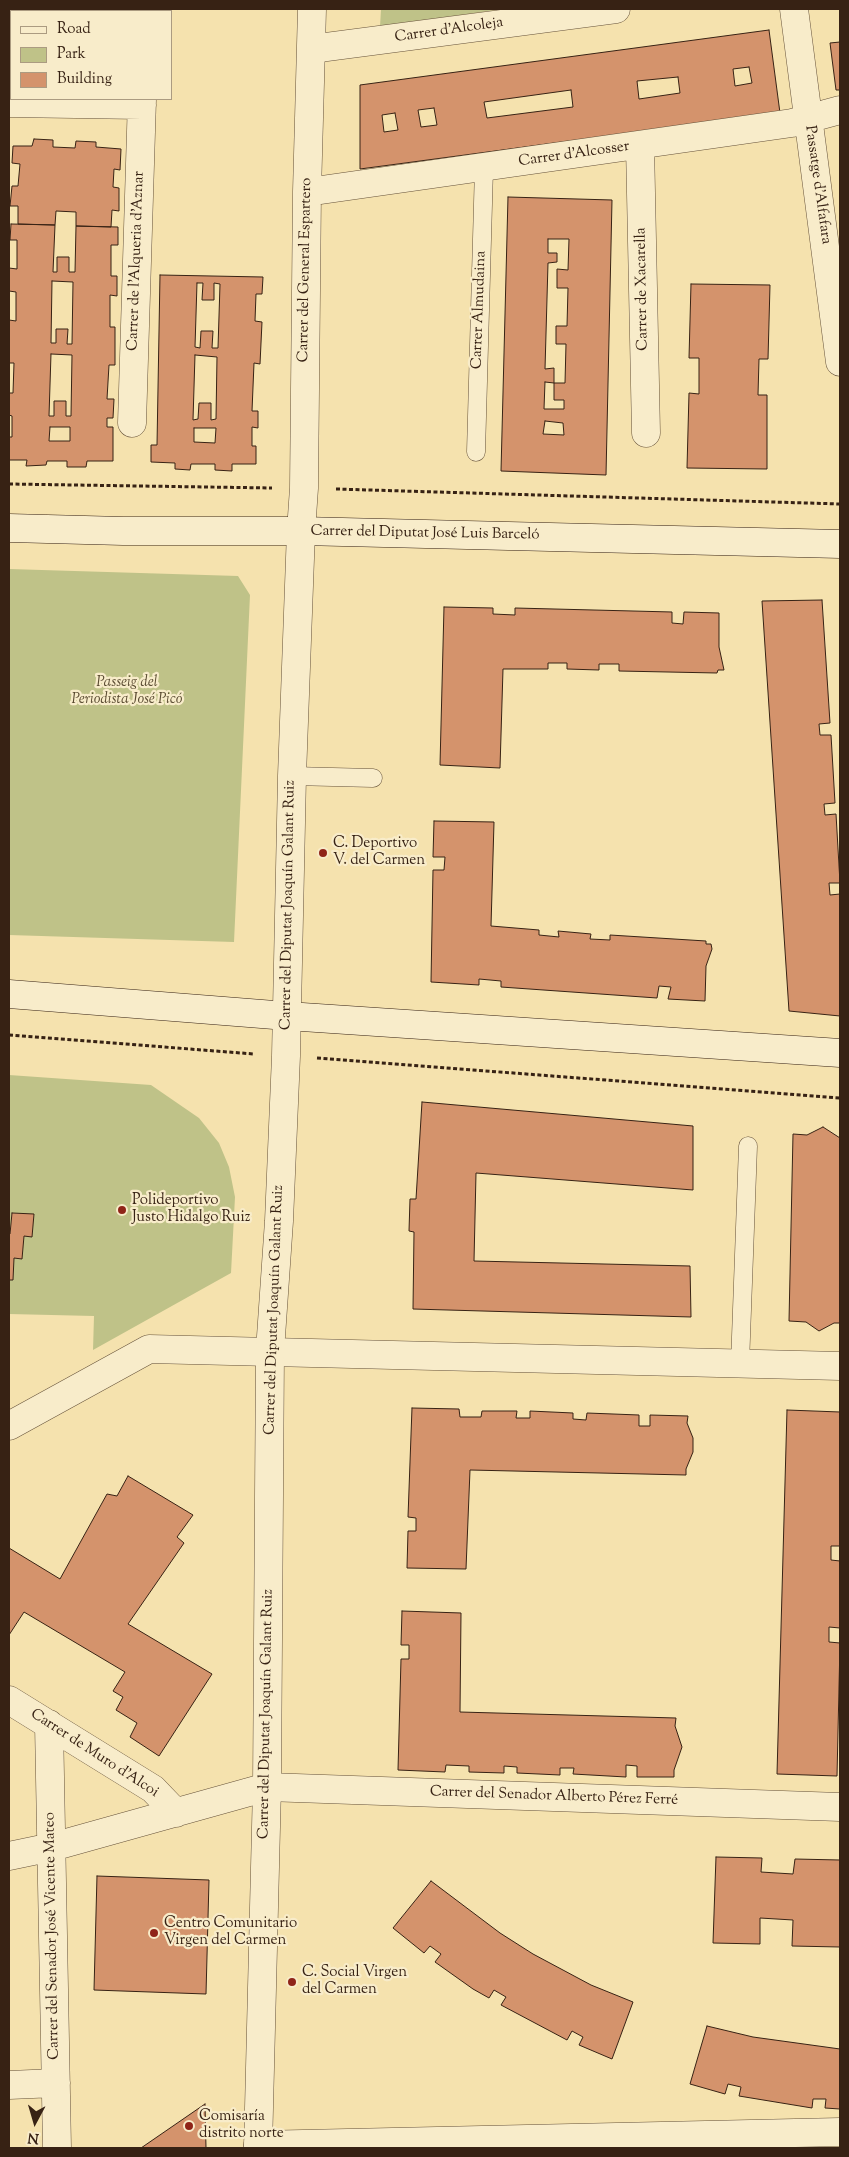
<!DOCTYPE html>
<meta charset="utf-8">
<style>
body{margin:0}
#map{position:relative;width:849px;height:2157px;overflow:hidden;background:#f5e2ae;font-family:"Sorts Mill Goudy",serif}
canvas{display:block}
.frame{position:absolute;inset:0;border:10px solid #372214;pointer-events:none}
.legend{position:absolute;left:10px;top:10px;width:162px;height:90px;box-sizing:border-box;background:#f8ecca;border:1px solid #ab9b81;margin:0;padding:6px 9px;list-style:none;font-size:15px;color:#372214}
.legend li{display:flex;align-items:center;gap:10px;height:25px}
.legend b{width:25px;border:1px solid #ab9b81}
.north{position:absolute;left:10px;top:2097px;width:50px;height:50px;-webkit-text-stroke:4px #f8ecca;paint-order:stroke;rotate:186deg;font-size:14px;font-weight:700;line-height:20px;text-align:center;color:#372214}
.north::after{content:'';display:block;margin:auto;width:18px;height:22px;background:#372214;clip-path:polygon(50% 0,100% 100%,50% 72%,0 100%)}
</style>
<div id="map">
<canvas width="849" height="2157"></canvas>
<div class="frame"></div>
<ul class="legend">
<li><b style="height:6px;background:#f8ecca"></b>Road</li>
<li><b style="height:14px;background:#bfc288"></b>Park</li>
<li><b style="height:14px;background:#d4936c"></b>Building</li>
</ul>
<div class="north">N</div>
</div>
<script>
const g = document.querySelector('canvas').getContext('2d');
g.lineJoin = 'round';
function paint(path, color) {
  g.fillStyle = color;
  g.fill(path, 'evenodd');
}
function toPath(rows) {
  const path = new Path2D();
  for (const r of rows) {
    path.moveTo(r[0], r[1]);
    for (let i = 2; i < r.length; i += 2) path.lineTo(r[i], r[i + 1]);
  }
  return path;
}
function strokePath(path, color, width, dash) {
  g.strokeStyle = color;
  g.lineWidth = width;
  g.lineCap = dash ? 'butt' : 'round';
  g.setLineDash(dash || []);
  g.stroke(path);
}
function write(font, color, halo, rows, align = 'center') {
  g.font = font + ' "Sorts Mill Goudy",serif';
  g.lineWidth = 4.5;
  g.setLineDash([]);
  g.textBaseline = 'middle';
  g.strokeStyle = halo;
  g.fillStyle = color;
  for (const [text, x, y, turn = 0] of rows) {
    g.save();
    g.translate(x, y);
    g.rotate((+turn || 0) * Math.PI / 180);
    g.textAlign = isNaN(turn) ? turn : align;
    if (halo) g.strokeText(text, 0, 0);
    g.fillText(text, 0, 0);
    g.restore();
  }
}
paint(toPath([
 [381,9,502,9,380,27],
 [9,569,238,576,250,595,234,942,9,935],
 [9,1075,151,1085,199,1118,219,1143,229,1167,235,1197,231,1273,93,1350,94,1316,9,1314,9,1280,13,1280,14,1258,22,1258,24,1236,32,1236,34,1215,12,1213,10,1234,9,1234]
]), '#bfc288');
const building = toPath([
 [769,30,780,113,360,169,360,85,769,30],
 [749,67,752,83,735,86,733,69,749,67],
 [678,77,680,93,639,99,637,81,678,77],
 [571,90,573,107,487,118,484,102,571,90],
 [434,108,437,125,421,127,418,110,434,108],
 [395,113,398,130,384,132,382,115,395,113],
 [840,42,840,90,836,90,830,43,840,42],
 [34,139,53,140,53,147,75,148,76,141,96,142,96,147,121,149,120,170,114,169,113,187,119,188,119,211,112,210,111,227,76,226,76,212,56,211,55,225,18,224,18,206,10,206,12,186,18,186,20,164,12,163,13,146,32,146,34,139],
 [508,197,612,200,606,475,501,471,508,197],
 [548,239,569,239,568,270,557,269,557,288,568,288,567,326,556,326,556,344,566,344,565,383,554,383,554,368,545,369,548,263,557,262,557,253,548,253,548,239],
 [545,382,554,383,554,400,564,400,564,409,544,409,545,382],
 [545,421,563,423,564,435,543,434,545,421],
 [11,224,55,225,53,272,57,272,57,257,69,257,69,272,75,272,76,226,118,227,118,245,111,245,111,276,117,276,117,296,110,295,110,327,115,327,115,365,109,365,107,399,114,399,113,418,107,418,107,427,113,427,113,461,87,461,86,467,67,467,67,461,47,461,46,465,26,466,27,460,9,460,9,437,12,437,12,416,9,415,9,393,13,393,14,363,9,363,9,320,16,321,16,292,9,291,9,268,17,269,17,240,10,240,11,224],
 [52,281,73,282,72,344,67,344,68,329,56,329,56,343,51,343,52,281],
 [51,354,72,355,71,416,66,416,66,401,54,401,54,416,49,416,51,354],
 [50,427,70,427,70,441,49,441,50,427],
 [160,275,263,277,262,294,256,294,255,321,262,322,260,364,254,363,252,411,258,411,258,428,252,427,252,446,256,446,256,464,232,464,232,471,215,470,215,464,191,464,190,470,175,469,175,463,151,462,151,445,157,445,160,275],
 [197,283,203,283,202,300,214,300,214,283,220,284,218,348,212,348,213,331,201,331,200,348,195,347,197,283],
 [195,355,217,357,216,419,211,420,211,403,199,403,198,419,193,420,195,355],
 [194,428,216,428,215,443,194,442,194,428],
 [691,284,770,285,768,359,759,359,758,395,767,395,767,469,687,468,689,393,699,394,699,358,689,358,691,284],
 [822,600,830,723,819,724,820,735,831,735,835,803,824,804,825,815,836,814,840,883,829,883,830,895,840,894,840,1016,789,1011,762,601,822,600],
 [444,607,493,608,493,614,515,615,515,608,672,612,672,623,683,624,684,612,719,613,719,647,724,670,718,670,717,673,619,671,619,664,599,664,599,670,567,669,567,663,548,663,548,669,503,669,500,768,440,765,444,607],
 [434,821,494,822,491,926,539,930,539,935,559,937,558,931,591,934,590,939,610,940,610,935,706,941,706,944,711,944,712,949,706,966,705,1001,668,999,671,987,659,986,657,998,501,987,501,981,479,979,479,985,431,982,433,870,444,870,445,857,433,857,434,821],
 [422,1102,693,1126,693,1190,476,1173,474,1261,690,1266,691,1317,413,1309,414,1232,409,1231,410,1199,416,1199,422,1102],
 [823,1127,840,1138,840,1323,834,1323,819,1331,806,1322,789,1321,793,1134,807,1135,823,1127],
 [12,1213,34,1214,32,1237,24,1236,22,1259,14,1258,13,1280,9,1280,9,1234,10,1234,12,1213],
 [412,1408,459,1409,460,1417,481,1417,482,1411,517,1411,516,1418,530,1418,530,1411,573,1413,573,1419,586,1420,587,1413,639,1415,639,1426,650,1426,650,1415,688,1416,687,1423,693,1438,693,1452,686,1469,686,1475,470,1470,466,1569,407,1568,408,1531,416,1531,416,1518,408,1517,412,1408],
 [787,1410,840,1412,840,1546,831,1546,831,1560,840,1561,840,1628,829,1627,829,1642,840,1643,837,1776,777,1774,787,1410],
 [128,1476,193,1515,177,1537,184,1543,128,1624,212,1674,159,1756,130,1737,137,1723,116,1710,123,1697,113,1691,125,1672,24,1612,9,1635,9,1548,60,1579,107,1494,117,1496,128,1476],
 [402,1611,461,1613,460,1712,676,1718,675,1726,682,1747,674,1770,674,1777,637,1777,637,1766,626,1765,626,1777,573,1774,574,1768,560,1768,560,1775,517,1773,517,1767,504,1766,504,1773,469,1772,469,1766,446,1765,445,1772,398,1770,401,1659,409,1659,409,1645,401,1645,402,1611],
 [716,1857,762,1858,761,1872,793,1874,795,1859,840,1860,840,1947,792,1946,793,1920,760,1918,760,1944,713,1943,716,1857],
 [97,1876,209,1880,206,1994,94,1990,97,1876],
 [431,1881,500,1933,533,1954,591,1985,633,2002,612,2059,579,2045,583,2037,572,2031,567,2040,501,2005,506,1997,494,1990,489,1998,473,1989,435,1962,441,1954,430,1946,424,1953,393,1928,431,1881],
 [707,2026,753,2037,840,2049,840,2109,825,2108,826,2099,813,2099,812,2108,739,2096,741,2087,728,2084,725,2094,690,2084,707,2026],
 [205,2104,206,2148,141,2148,205,2104]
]);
paint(building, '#d4936c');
strokePath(building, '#372214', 1);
const service = toPath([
 [476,452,484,168],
 [292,776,373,778],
 [740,1364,748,1146]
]);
const minor = toPath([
 [794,9,840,362],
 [144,11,144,9],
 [311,49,616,9],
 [9,103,142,105],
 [640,145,646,433],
 [307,192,792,123,840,110],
 [132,423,142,99],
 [301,531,304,488,307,192,312,9],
 [9,1426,149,1349,840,1366],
 [9,1700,153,1789,176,1813],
 [49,1724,57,2148],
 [9,1856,52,1847,267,1787,840,1807],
 [9,2085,56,2083],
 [258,2145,840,2132]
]);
const tertiary = toPath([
 [258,2148,267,1787,270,1351,279,1221,286,1056,292,776,301,531]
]);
const secondary = toPath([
 [9,528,123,531,301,531,840,544],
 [9,994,287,1016,840,1053]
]);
strokePath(service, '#66523a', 19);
strokePath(minor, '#66523a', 29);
strokePath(tertiary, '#66523a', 29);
strokePath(secondary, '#372214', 29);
strokePath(toPath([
 [9,484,272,488],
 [336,489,840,504],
 [9,1035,254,1054],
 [317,1058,840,1098]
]), '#372214', 3, [4, 2.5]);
strokePath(service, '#f8ecca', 18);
strokePath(minor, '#f8ecca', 28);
strokePath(tertiary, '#f8ecca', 28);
strokePath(secondary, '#f8ecca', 28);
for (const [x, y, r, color] of [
 [323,853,5,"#8f2418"],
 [122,1210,5,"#8f2418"],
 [154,1933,5,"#8f2418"],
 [292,1982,5,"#8f2418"],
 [189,2126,5,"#8f2418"]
]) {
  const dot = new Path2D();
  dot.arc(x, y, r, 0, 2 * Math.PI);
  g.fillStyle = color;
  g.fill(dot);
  strokePath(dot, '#f8ecca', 2);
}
write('15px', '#372214', '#f8ecca', [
 ["Carrer d'Alcoleja",449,31,-8],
 ["Carrer d'Alcosser",574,155,-8],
 ["Passatge d'Alfafara",817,185,82],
 ["Carrer de l'Alqueria d'Aznar",137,261,-88],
 ["Carrer del General Espartero",306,270,-89],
 ["Carrer de Xacarella",643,289,-91],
 ["Carrer Almudaina",480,310,-88],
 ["Carrer del Diputat José Luis Barceló",425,534,1],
 ["Carrer del Diputat Joaquín Galant Ruiz",289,905,-89],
 ["Carrer del Diputat Joaquín Galant Ruiz",275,1310,-88],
 ["Carrer del Diputat Joaquín Galant Ruiz",267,1714,-89],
 ["Carrer de Muro d'Alcoi",94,1754,33],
 ["Carrer del Senador Alberto Pérez Ferré",554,1797,2],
 ["Carrer del Senador José Vicente Mateo",53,1936,-91]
]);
write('italic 15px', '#594a31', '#f8ecca', [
 ["Passeig del",127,683],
 ["Periodista José Picó",127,700]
]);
write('15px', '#372214', '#f8ecca', [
 ["C. Deportivo",333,844],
 ["V. del Carmen",333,861],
 ["Polideportivo",132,1201],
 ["Justo Hidalgo Ruiz",132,1218],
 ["Centro Comunitario",164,1924],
 ["Virgen del Carmen",164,1941],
 ["C. Social Virgen",302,1973],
 ["del Carmen",302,1990],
 ["Comisaría",199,2117],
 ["distrito norte",199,2134]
], 'left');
</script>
